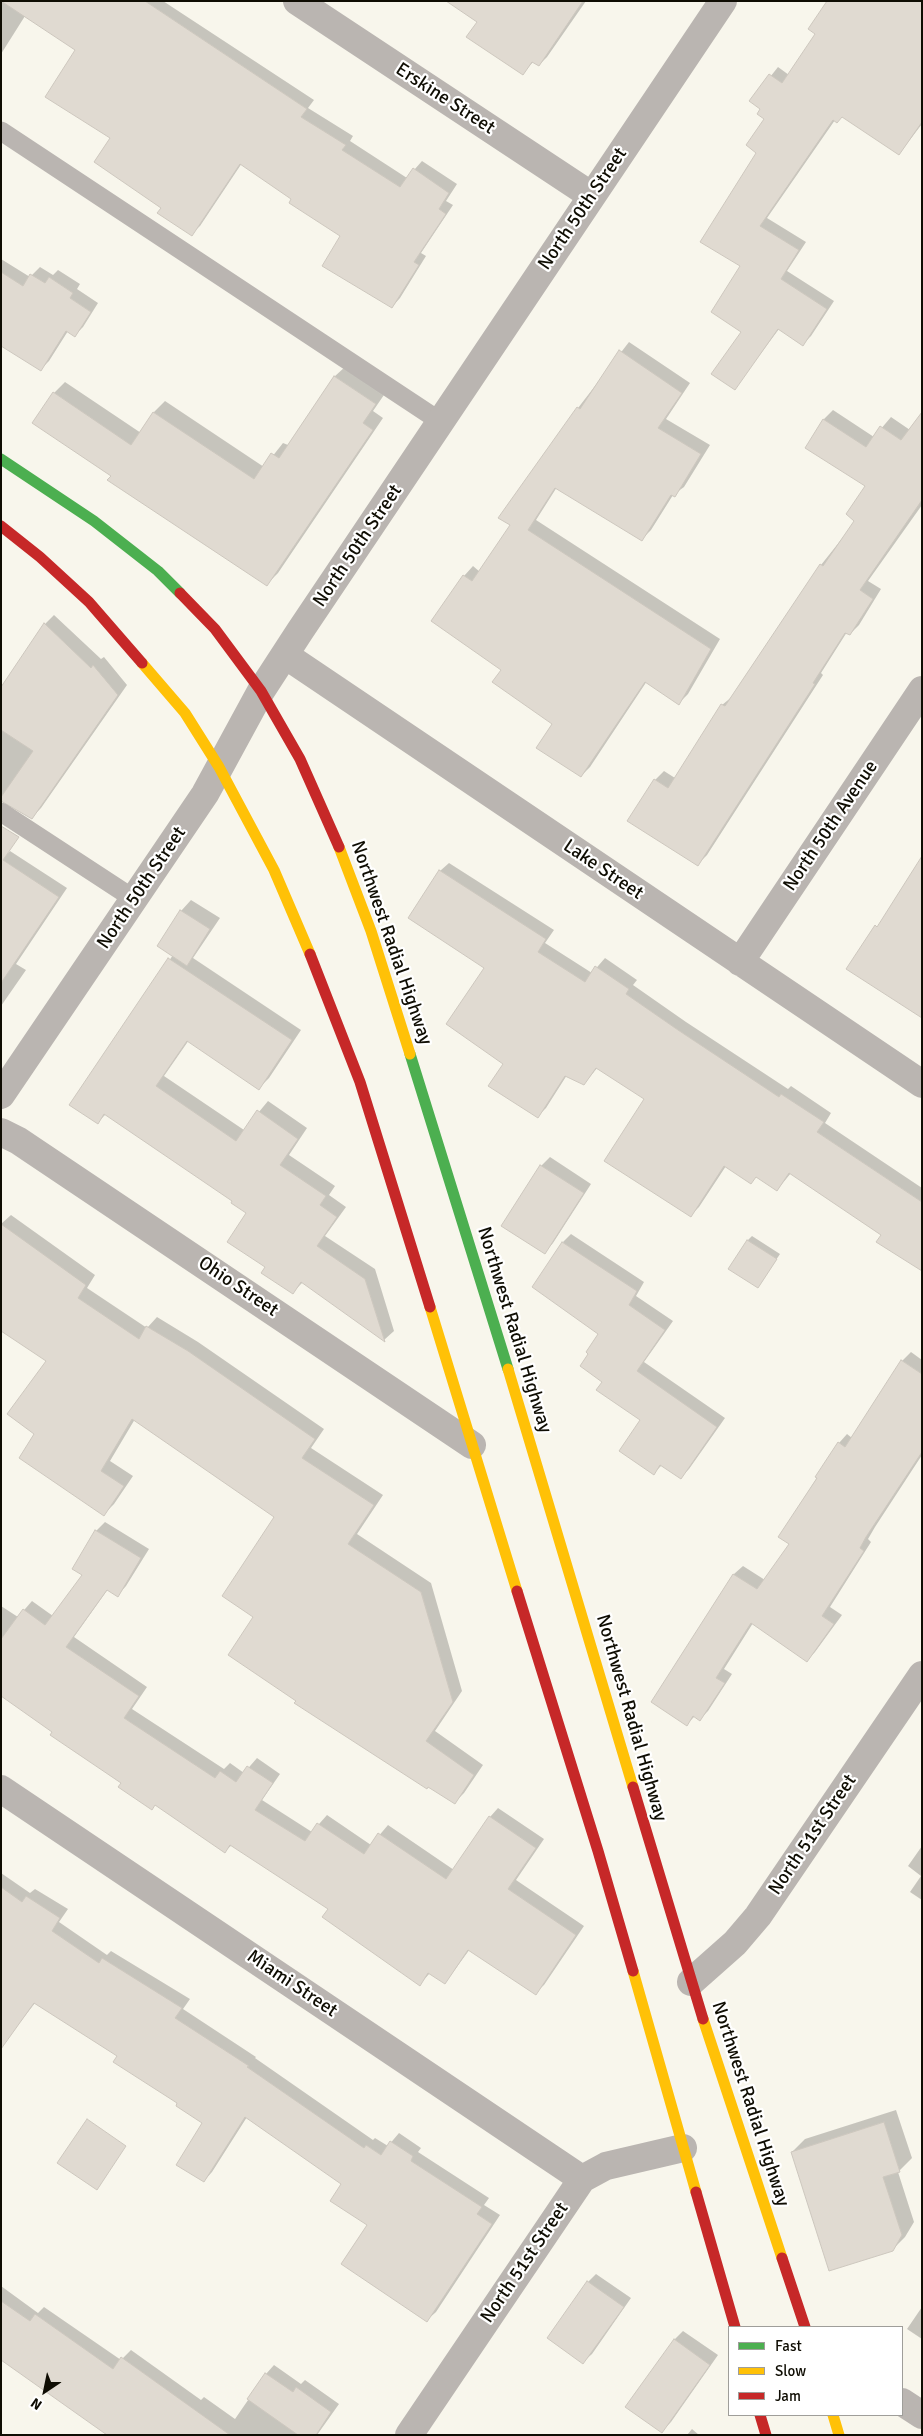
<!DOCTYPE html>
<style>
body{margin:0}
#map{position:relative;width:923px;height:2436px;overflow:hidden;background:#f8f6ec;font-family:Signika,sans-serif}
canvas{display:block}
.frame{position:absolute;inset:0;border:2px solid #0f0d03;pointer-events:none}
.legend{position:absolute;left:728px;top:2326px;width:175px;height:90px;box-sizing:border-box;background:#fff;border:1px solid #9f9e9a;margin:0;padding:6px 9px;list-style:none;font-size:15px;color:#0f0d03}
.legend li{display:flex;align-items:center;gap:10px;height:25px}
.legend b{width:25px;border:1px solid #9f9e9a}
.north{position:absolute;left:20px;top:2366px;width:50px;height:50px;-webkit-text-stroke:4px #fff;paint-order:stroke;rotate:214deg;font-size:14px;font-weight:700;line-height:20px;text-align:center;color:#0f0d03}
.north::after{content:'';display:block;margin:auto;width:18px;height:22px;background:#0f0d03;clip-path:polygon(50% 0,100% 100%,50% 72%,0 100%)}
</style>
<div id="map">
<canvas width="923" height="2436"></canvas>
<div class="frame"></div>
<ul class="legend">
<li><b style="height:6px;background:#4caf50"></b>Fast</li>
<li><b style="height:6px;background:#ffc107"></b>Slow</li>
<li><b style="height:6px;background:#c62828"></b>Jam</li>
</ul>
<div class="north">N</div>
</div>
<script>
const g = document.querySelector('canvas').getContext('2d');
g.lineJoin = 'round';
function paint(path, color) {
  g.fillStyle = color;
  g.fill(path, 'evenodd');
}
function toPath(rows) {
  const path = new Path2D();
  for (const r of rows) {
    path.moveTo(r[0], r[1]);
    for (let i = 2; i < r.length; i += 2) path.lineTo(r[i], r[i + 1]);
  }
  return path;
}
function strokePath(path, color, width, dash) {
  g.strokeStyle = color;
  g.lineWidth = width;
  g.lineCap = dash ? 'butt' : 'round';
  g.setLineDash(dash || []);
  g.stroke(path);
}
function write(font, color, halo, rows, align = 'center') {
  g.font = font + ' Signika,sans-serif';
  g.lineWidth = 4.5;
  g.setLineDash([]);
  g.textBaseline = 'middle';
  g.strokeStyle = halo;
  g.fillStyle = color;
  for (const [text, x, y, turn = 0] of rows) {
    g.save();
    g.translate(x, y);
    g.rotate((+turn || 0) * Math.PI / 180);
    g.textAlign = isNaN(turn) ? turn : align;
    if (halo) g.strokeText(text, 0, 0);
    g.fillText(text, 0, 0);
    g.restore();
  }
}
paint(toPath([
 [1,1,163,1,314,100,308,108,353,136,350,141,407,178,422,161,457,184,446,201,453,205,421,253,426,256,400,298,392,307,342,235,242,163,200,226,191,234,162,208,112,138,77,50,25,16,1,54],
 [521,1,586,1,547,57,539,65,534,61,523,73],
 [922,1,922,124,899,154,843,116,835,120,767,218,806,242,787,271,834,301,811,336,803,344,779,329,734,389,743,331,742,266,758,152,766,119,762,109,751,101,778,67,789,75],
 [1,259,30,277,40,267,53,275,58,270,80,284,77,289,98,303,83,327,75,335,68,331,49,361,41,369,1,345],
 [629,342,690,383,666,419,710,445,684,487,673,495,651,530,642,539,557,487,536,520,720,639,688,694,679,703,647,681,590,767,581,776,554,724,503,669,464,576,473,566,480,572,512,525,578,408],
 [346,366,386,392,373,411,383,418,278,573,267,584,112,475,54,393,65,382,141,433,154,412,165,401,264,467,283,443,288,445,334,377],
 [833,410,874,437,891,417,910,430,922,414,922,505,868,581,881,589,859,625,850,634,847,632,821,673,823,675,707,855,698,864,655,780,664,771,675,778,722,705,733,696,821,565,856,521,867,486,806,448,824,419],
 [54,615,101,659,104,657,127,685,41,808,32,817,1,801,1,689,45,624],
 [10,851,67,888,16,964,26,970,1,1006,1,860],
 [449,863,554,930,545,943,592,973,605,958,637,980,633,985,686,1022,788,1089,791,1086,831,1113,825,1123,922,1188,922,1270,883,1235,791,1173,777,1190,757,1176,750,1183,726,1166,699,1207,691,1215,645,1099,598,1067,584,1084,567,1075,546,1108,538,1116,504,1063,486,968,440,871],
 [191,900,220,918,193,958,301,1030,269,1078,259,1088,189,1040,164,1076,244,1130,268,1101,307,1128,289,1155,335,1186,329,1195,346,1207,325,1236,375,1269,394,1331,384,1340,303,1282,293,1292,267,1267,248,1212,234,1200,106,1114,97,1123,71,1105,173,955,181,911],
 [550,1157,591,1184,553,1243,545,1252,503,1225,541,1166],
 [11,1215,95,1275,87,1288,147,1328,157,1317,198,1342,324,1429,311,1448,383,1495,357,1534,431,1583,462,1691,435,1731,483,1765,464,1793,455,1802,297,1701,255,1616,275,1517,135,1419,110,1461,133,1476,114,1504,104,1514,36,1434,48,1361,1,1224],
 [571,1234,644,1282,636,1296,673,1321,644,1362,725,1418,689,1469,681,1477,662,1465,654,1473,642,1419,604,1381,600,1334,563,1242],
 [752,1236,780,1254,758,1287,748,1240],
 [911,1352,922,1360,922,1455,875,1527,868,1539,871,1542,830,1607,842,1615,815,1652,807,1660,753,1623,724,1669,732,1674,708,1711,700,1719,695,1716,687,1724,653,1702,734,1574,743,1566,765,1580,791,1543,780,1536,839,1443,847,1434,852,1438,902,1361],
 [105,1522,149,1549,126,1586,118,1595,108,1589,74,1637,147,1687,132,1709,224,1769,230,1763,244,1773,257,1758,280,1774,262,1800,312,1832,327,1815,371,1845,388,1825,454,1870,490,1817,498,1808,544,1839,516,1880,584,1926,544,1985,535,1993,470,1949,445,1983,430,1973,420,1984,329,1909,232,1845,225,1851,123,1783,1,1694,1,1606,18,1617,32,1601,53,1616,84,1574,96,1531],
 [922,1846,922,1900,910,1892,921,1876,908,1866],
 [1,1873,30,1893,35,1889,68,1909,59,1922,107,1955,111,1951,190,1999,183,2009,256,2057,255,2058,373,2140,375,2138,388,2146,399,2133,421,2148,418,2152,489,2198,484,2205,500,2215,436,2312,427,2320,343,2183,247,2117,212,2172,204,2181,204,2123,119,2056,35,2003,3,2044],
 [896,2110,912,2158,898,2172,914,2222,905,2237,892,2250,792,2152,805,2139],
 [596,2274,631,2298,592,2354,583,2362,588,2282],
 [1,2286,38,2313,44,2307,121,2360,131,2350,201,2400,204,2397,235,2419,266,2374,274,2365,301,2384,305,2380,339,2404,317,2435,107,2435,1,2350],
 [922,2307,922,2339,907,2329],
 [683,2331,718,2355,671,2422,662,2431,627,2407,675,2339],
 [692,2429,699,2435,687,2435]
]), '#0003');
const building = toPath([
 [1,1,145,1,307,109,301,117,346,145,342,150,400,187,413,168,449,193,439,209,446,214,414,262,419,265,392,308,322,266,340,236,289,203,291,199,240,164,192,236,157,213,161,208,94,162,110,138,45,97,75,50,1,1],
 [446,1,583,1,539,66,532,62,523,75,466,37,477,22,446,1],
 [827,1,922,1,922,122,899,155,842,117,837,123,833,120,760,226,799,250,781,279,827,309,803,346,778,329,735,390,711,374,741,332,711,312,740,266,700,242,756,153,746,145,764,119,757,114,760,109,749,101,769,74,782,83,815,34,808,29,827,1],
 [1,272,23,286,30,274,45,283,49,277,73,293,70,298,91,312,75,337,66,331,41,371,1,346,1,272],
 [619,350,682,393,658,428,701,454,675,497,671,495,642,541,555,488,528,530,711,649,679,705,645,682,581,777,536,748,552,724,492,682,501,670,431,621,463,575,472,581,510,525,498,518,577,407,580,409,619,350],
 [334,376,376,404,363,423,373,430,267,586,107,480,111,476,32,423,53,392,131,445,153,412,254,479,271,453,279,458,334,376],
 [922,412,922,500,860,590,873,599,850,635,845,633,813,683,815,684,698,866,627,821,654,779,668,788,721,704,725,706,820,564,823,566,854,521,846,514,865,486,805,448,823,419,866,447,880,426,901,440,922,412],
 [44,623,91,668,93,665,118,695,32,819,1,801,1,797,33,751,1,730,1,687,44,623],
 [1,826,19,837,3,860,59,897,1,983,1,826],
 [922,856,922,1018,846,969,875,925,877,927,922,856],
 [439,870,546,939,538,952,585,982,595,966,629,989,626,994,678,1030,779,1097,781,1094,824,1122,817,1132,922,1202,922,1271,876,1242,881,1235,789,1173,777,1191,756,1177,751,1184,724,1166,691,1217,604,1161,644,1099,596,1068,584,1085,565,1076,538,1118,488,1086,503,1064,446,1024,484,968,408,918,439,870],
 [180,910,210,929,187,966,157,946,180,910],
 [168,958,292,1040,259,1090,187,1041,156,1086,236,1141,257,1110,298,1139,280,1165,326,1196,320,1205,337,1217,317,1246,365,1279,385,1342,301,1282,293,1294,261,1273,265,1267,227,1242,246,1213,231,1203,232,1201,104,1114,98,1124,69,1105,168,958],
 [540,1165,584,1193,545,1254,501,1226,540,1165],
 [1,1224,86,1285,78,1298,139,1339,146,1326,188,1351,315,1439,302,1458,374,1505,348,1544,421,1592,453,1702,426,1741,474,1775,455,1804,428,1787,427,1789,294,1703,296,1701,228,1655,253,1617,222,1596,274,1517,132,1419,101,1471,124,1486,104,1516,19,1458,34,1434,7,1414,46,1361,1,1331,1,1224],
 [747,1240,777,1259,758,1288,728,1269,747,1240],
 [562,1242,637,1291,629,1305,665,1330,637,1371,717,1427,681,1479,660,1465,654,1475,619,1451,640,1420,596,1390,602,1382,580,1366,588,1354,586,1352,598,1334,532,1287,562,1242],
 [901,1360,922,1374,922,1452,866,1537,860,1548,864,1551,822,1616,834,1624,807,1662,751,1623,716,1678,725,1683,700,1721,693,1716,687,1726,651,1702,733,1574,757,1589,789,1544,778,1537,817,1478,815,1477,838,1442,845,1447,901,1360],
 [95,1530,141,1558,118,1597,107,1590,66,1647,139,1696,124,1718,215,1778,220,1771,236,1782,247,1766,273,1783,255,1810,305,1841,317,1823,364,1854,378,1833,446,1879,489,1816,536,1848,508,1889,576,1935,536,1995,468,1950,445,1984,428,1973,420,1986,322,1917,328,1909,230,1845,225,1853,155,1805,152,1810,118,1787,121,1783,50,1735,52,1732,1,1696,1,1639,23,1609,45,1625,82,1575,72,1569,95,1530],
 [1,1887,22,1902,26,1896,60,1918,52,1931,99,1963,102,1958,182,2008,175,2018,249,2066,247,2067,364,2148,366,2145,381,2155,390,2141,413,2156,411,2161,482,2207,477,2214,492,2224,427,2322,341,2264,367,2225,330,2201,341,2184,245,2117,204,2182,176,2165,202,2123,176,2106,177,2103,113,2062,117,2056,34,2003,1,2049,1,1887],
 [87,2119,126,2146,97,2190,57,2163,87,2119],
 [884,2122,900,2172,883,2177,902,2235,893,2251,829,2271,791,2152,884,2122],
 [587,2281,624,2307,583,2364,547,2338,587,2281],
 [1,2301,30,2321,35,2314,113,2369,121,2357,230,2435,107,2435,1,2360,1,2301],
 [674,2339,710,2365,662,2433,625,2407,674,2339],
 [265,2373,293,2392,296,2387,331,2412,316,2435,298,2435,247,2399,265,2373]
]);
paint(building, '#e0dad1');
strokePath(building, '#cdc7be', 1);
strokePath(toPath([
 [1,131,441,422],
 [1,812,134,899]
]), '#bab5b1', 19);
strokePath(toPath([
 [297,1,592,196],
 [285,655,922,1084],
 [740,962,922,690],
 [1,1095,205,794,261,691,300,631,723,1],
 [1,1132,19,1141,472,1445],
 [1,1789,582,2179],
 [691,1982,735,1943,758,1916,922,1675],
 [902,2402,922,2415],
 [409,2435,582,2179,606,2166,683,2148]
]), '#bab5b1', 28);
strokePath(toPath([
 [1,459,94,521,158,571,180,593],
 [410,1054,508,1369]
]), '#4caf50', 11);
strokePath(toPath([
 [142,663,185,713,219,767,274,870,310,954],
 [339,847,371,931,410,1054],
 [430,1307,517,1591],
 [508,1369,633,1787],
 [633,1971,696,2192],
 [703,2019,782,2258],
 [833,2415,839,2435]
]), '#ffc107', 11);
strokePath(toPath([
 [1,526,40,557,89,602,142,663],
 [180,593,215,629,261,691,300,759,339,847],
 [310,954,360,1082,430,1307],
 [517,1591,598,1851,633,1971],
 [633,1787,703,2019],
 [696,2192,735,2327],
 [782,2258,805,2327],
 [760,2415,766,2435]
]), '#c62828', 11);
write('19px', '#0f0d03', '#fff', [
 ["Erskine Street",445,99,33],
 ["North 50th Street",583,209,-56],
 ["North 50th Street",358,546,-56],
 ["North 50th Avenue",831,826,-56],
 ["Lake Street",603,870,34],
 ["North 50th Street",142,888,-56],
 ["Northwest Radial Highway",391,943,71],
 ["Ohio Street",238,1287,34],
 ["Northwest Radial Highway",514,1330,73],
 ["Northwest Radial Highway",631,1718,74],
 ["North 51st Street",813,1835,-56],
 ["Miami Street",292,1984,34],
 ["Northwest Radial Highway",750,2104,72],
 ["North 51st Street",525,2263,-56]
]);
</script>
